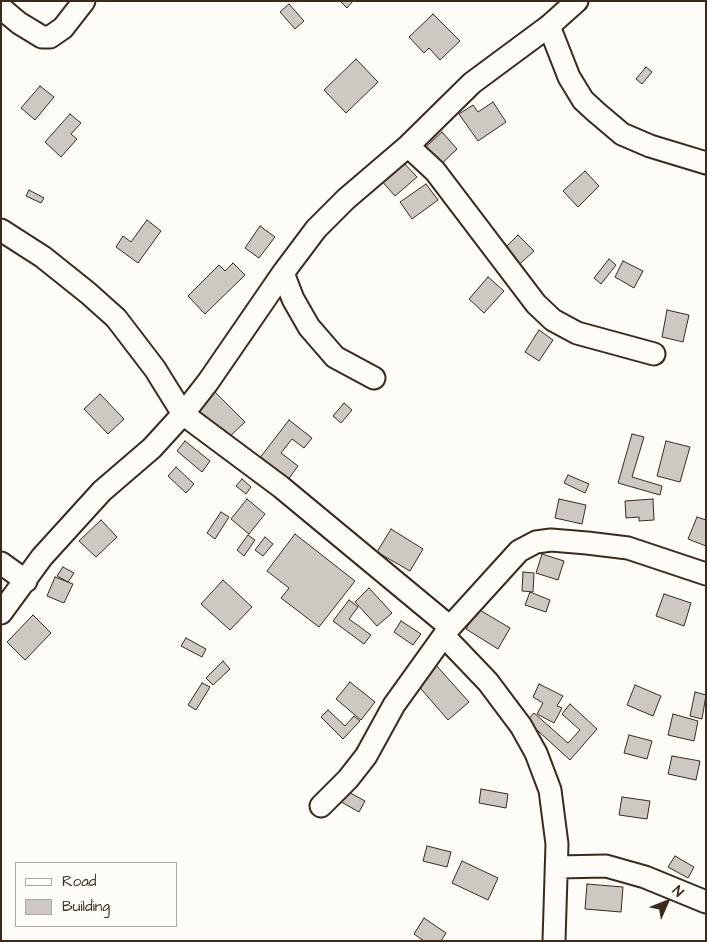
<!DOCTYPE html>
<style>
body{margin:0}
#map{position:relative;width:707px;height:942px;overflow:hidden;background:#fdfcf7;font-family:"Architects Daughter",sans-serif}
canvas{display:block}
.frame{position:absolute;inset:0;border:2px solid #3b2a1e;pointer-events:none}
.legend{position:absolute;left:15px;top:862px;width:162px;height:65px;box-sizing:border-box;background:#fdfcf7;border:1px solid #afa8a0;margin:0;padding:6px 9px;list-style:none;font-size:15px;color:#3b2a1e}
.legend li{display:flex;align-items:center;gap:10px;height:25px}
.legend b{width:25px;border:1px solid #afa8a0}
.north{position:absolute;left:642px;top:877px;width:50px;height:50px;-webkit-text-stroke:4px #fdfcf7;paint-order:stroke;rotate:46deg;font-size:14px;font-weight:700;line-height:20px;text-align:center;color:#3b2a1e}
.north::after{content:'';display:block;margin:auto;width:18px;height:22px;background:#3b2a1e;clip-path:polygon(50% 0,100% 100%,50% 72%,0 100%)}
</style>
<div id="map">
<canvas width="707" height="942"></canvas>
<div class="frame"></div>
<ul class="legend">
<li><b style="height:6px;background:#fdfcf7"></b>Road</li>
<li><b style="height:14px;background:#cdc8c2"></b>Building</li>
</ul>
<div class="north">N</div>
</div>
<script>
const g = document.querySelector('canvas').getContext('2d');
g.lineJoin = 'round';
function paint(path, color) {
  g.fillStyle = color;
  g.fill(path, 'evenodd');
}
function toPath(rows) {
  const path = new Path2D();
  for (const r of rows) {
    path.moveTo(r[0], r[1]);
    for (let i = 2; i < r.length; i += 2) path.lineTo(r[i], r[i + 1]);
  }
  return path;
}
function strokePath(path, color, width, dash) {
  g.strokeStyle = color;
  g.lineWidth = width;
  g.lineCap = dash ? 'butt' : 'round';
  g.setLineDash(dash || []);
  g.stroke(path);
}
const building = toPath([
 [340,1,353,1,347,8,340,1],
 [289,4,304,21,295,29,280,12,289,4],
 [433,14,460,41,440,60,429,48,424,53,409,37,433,14],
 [356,59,378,82,346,113,324,90,356,59],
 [646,67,652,72,642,84,636,79,646,67],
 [40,86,54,97,35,120,21,108,40,86],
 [493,102,506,122,478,141,459,114,473,105,478,112,493,102],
 [70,114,81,123,71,134,77,139,61,157,45,142,70,114],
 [442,132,457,149,435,170,419,153,442,132],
 [401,160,417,177,395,196,380,179,401,160],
 [585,171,599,186,578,207,563,191,585,171],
 [426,184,438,200,412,219,400,202,426,184],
 [29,190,44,198,41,203,26,196,29,190],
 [147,220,161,231,138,263,116,247,123,236,131,242,147,220],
 [260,226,275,237,259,258,245,248,260,226],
 [518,235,534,251,513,270,498,255,518,235],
 [609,259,616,265,601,284,594,278,609,259],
 [623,261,643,271,634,288,615,277,623,261],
 [233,263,245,275,205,314,188,296,219,265,225,271,233,263],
 [488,277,504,291,484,313,469,299,488,277],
 [667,310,689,315,683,342,662,337,667,310],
 [539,330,553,340,539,361,525,352,539,330],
 [214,391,245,422,226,440,196,409,214,391],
 [100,394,124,419,108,434,84,409,100,394],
 [344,403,352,410,341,423,333,416,344,403],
 [289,420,312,438,304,448,292,439,281,453,298,466,287,481,259,459,289,420],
 [632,434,644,437,632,477,662,486,660,495,618,483,632,434],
 [185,441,210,461,202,472,177,451,185,441],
 [666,441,690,447,680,482,657,476,666,441],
 [176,467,194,484,186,493,168,476,176,467],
 [568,475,589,484,585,493,564,483,568,475],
 [242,479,251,487,246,494,236,486,242,479],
 [247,499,265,514,249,534,231,519,247,499],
 [559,499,586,505,582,524,555,518,559,499],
 [653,499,654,520,639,521,639,517,626,518,625,501,653,499],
 [221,512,229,517,215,539,207,533,221,512],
 [697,517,706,520,706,546,688,539,697,517],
 [101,520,117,537,96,557,79,541,101,520],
 [391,529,423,549,410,571,377,552,391,529],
 [295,534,355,581,319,627,281,598,289,588,267,571,295,534],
 [248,535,255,540,244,556,237,550,248,535],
 [265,537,273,544,263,556,255,550,265,537],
 [542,554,564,561,558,580,536,573,542,554],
 [63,567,74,573,68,582,57,576,63,567],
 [523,572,534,573,533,592,522,591,523,572],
 [55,577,73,584,64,603,47,596,55,577],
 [223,580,252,607,230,630,201,604,223,580],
 [369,588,392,613,377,626,355,602,369,588],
 [530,592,550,600,546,612,525,605,530,592],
 [664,594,691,603,684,626,656,616,664,594],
 [349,600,358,607,349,619,371,635,364,644,333,621,349,600],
 [478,609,510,628,498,649,466,629,478,609],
 [33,615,51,633,25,660,7,642,33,615],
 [401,621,421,634,413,645,394,632,401,621],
 [186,638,206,649,202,657,181,646,186,638],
 [223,661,230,669,213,685,206,678,223,661],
 [435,664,469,702,448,720,415,682,435,664],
 [350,682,375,702,361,720,336,699,350,682],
 [202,683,210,687,196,710,188,705,202,683],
 [539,684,563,696,557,706,562,708,554,723,537,714,543,703,533,697,539,684],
 [635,685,661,696,653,716,627,705,635,685],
 [695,692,706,695,702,719,690,716,695,692],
 [570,704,597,729,570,760,527,721,534,713,568,743,580,730,562,714,570,704],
 [328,710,345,726,354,716,360,721,343,739,321,717,328,710],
 [673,714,698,721,694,741,668,735,673,714],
 [629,735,652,741,647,759,624,753,629,735],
 [672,756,700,761,696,780,668,774,672,756],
 [343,789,365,801,359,812,336,799,343,789],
 [481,789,508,794,506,808,479,803,481,789],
 [622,797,650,801,647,819,619,815,622,797],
 [427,846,451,852,447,867,423,861,427,846],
 [675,856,694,867,688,878,668,867,675,856],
 [462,861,498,878,488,900,452,883,462,861],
 [587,884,623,887,621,912,585,909,587,884],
 [424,918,446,933,441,941,424,941,414,934,424,918]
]);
paint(building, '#cdc8c2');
strokePath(building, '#3b2a1e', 1);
const minor = toPath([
 [1,8,19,23,42,37,50,37,63,28,84,1],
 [549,26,569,77,583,100,596,112,622,134,650,146,706,163],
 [408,146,435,171,536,304,553,320,577,333,654,354],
 [1,230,43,257,88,293,116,318,155,369,183,414,281,487,450,627],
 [283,273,293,299,309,327,335,357,374,378],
 [1,563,26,581],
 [1,613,42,557,102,491,152,448,183,414,208,382,283,273,316,229,346,199,408,146,472,83,549,26,577,1],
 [444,636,488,682,521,726,536,753,550,790,557,844,554,941],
 [321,806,348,779,366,756,394,705,450,627,519,551,536,542,551,540,587,543,628,548,706,574],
 [558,867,606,866,645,877,706,902]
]);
strokePath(minor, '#3b2a1e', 25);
strokePath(minor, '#fdfcf7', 21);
</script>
